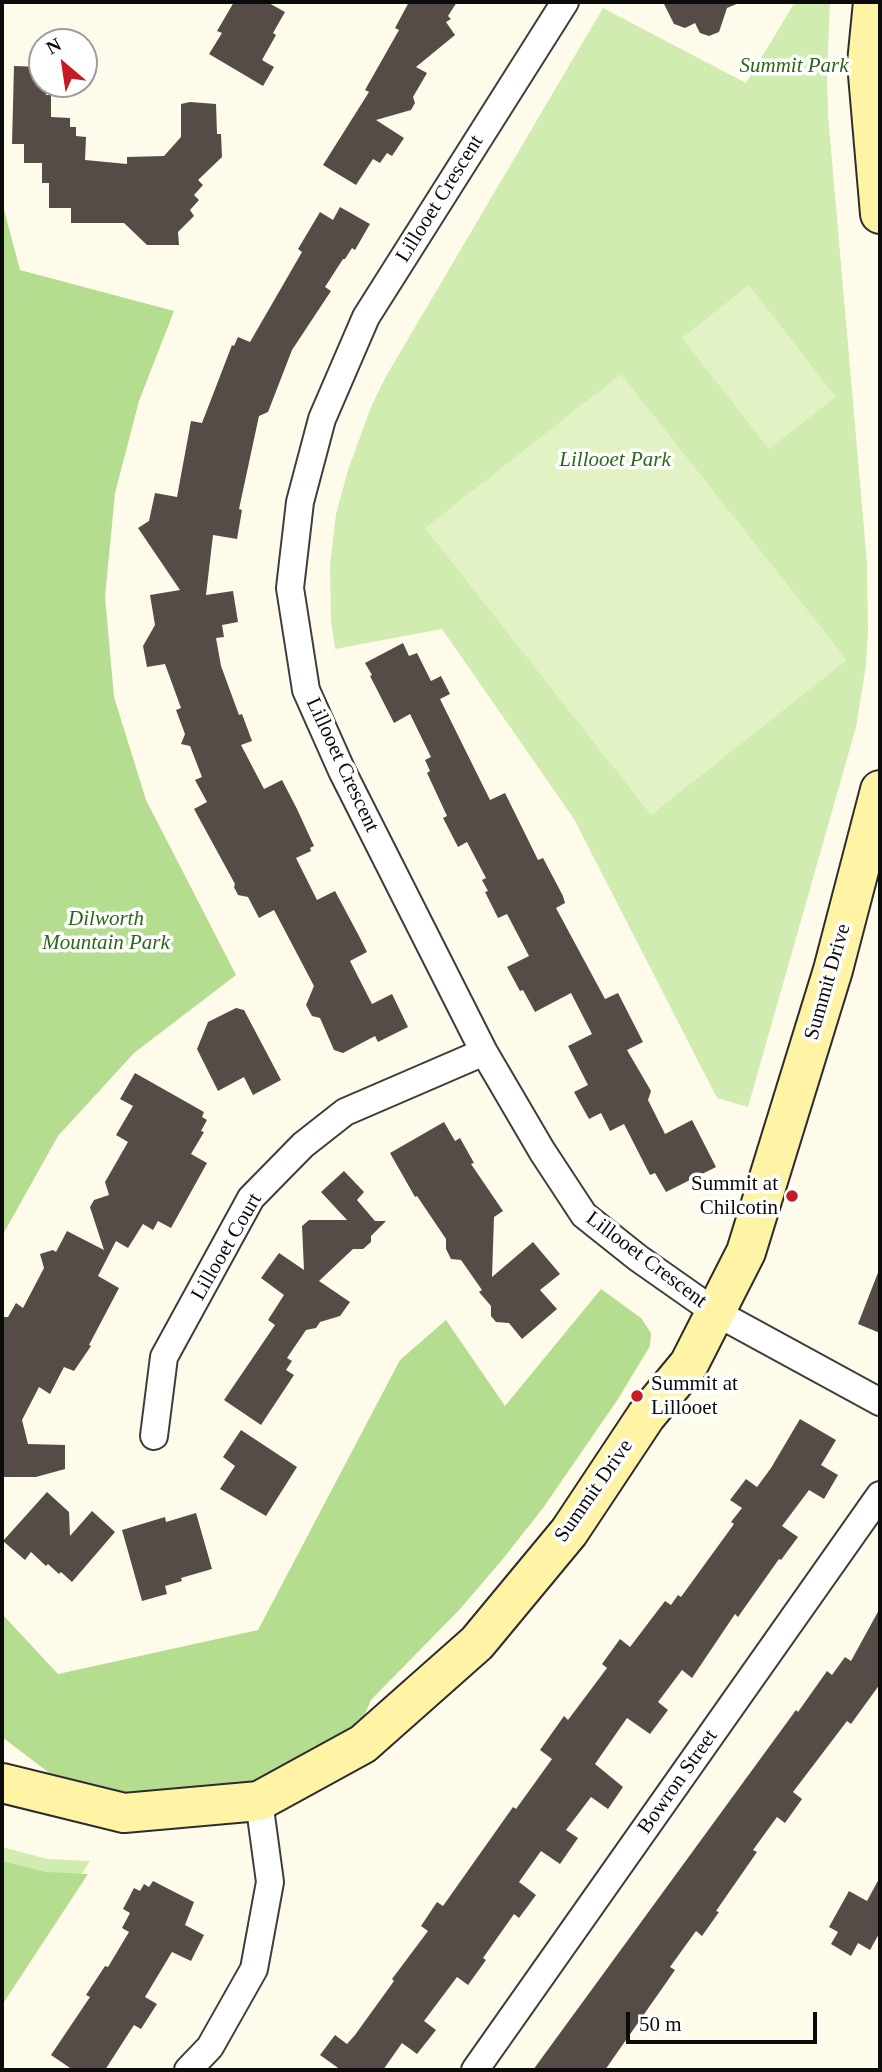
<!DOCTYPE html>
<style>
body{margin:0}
#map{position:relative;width:882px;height:2072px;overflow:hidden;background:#fffbea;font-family:"Times New Roman",serif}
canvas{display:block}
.frame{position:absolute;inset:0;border:4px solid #0b0b0b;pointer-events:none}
.north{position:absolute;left:28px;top:28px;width:70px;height:70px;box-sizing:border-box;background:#fff;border:2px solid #9d9d9d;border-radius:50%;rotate:331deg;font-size:19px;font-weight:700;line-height:28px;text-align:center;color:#0b0b0b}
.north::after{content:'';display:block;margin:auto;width:24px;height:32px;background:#c41b25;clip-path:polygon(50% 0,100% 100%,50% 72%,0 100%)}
.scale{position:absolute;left:626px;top:2012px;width:191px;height:32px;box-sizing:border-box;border:4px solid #0b0b0b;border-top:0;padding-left:9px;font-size:21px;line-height:24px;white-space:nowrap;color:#0b0b0b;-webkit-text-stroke:5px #fff;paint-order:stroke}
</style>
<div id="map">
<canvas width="882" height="2072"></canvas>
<div class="frame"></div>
<div class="north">N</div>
<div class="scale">50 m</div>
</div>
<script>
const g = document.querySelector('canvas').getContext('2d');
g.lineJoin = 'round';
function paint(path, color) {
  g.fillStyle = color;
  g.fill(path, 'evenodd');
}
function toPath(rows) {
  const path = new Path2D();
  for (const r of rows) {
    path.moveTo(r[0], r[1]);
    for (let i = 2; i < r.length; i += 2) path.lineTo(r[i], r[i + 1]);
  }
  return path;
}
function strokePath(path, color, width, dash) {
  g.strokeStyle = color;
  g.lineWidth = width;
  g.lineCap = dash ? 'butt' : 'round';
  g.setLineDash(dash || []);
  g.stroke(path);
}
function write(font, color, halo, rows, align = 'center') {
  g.font = font + ' "Times New Roman",serif';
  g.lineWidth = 7;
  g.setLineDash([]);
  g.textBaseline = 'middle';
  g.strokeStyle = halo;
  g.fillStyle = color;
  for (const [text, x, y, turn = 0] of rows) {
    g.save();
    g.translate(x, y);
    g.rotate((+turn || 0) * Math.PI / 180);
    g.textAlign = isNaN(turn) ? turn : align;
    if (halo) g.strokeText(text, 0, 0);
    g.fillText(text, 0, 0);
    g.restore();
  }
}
paint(toPath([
 [795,2,830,2,827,72,828,115,867,563,868,632,866,665,856,727,748,1107,717,1098,574,819,442,629,335,649,331,620,330,565,336,514,348,470,371,407,385,378,603,8,746,83],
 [2,1847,47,1859,90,1861,2,1996]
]), '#d0ecb1');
paint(toPath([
 [2,202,20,270,174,311,139,401,115,493,105,597,114,697,146,800,236,975,134,1053,58,1136,2,1236],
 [601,1289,641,1318,651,1333,650,1346,618,1399,543,1508,502,1560,460,1609,371,1700,361,1723,264,1814,73,1787,48,1772,2,1737,2,1614,58,1674,258,1630,400,1360,446,1320,505,1406],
 [2,1861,45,1872,88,1874,2,2005]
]), '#b4dd90');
paint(toPath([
 [749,285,836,397,769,449,682,338],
 [621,374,847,660,651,815,425,528]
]), '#e3f2c4');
paint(toPath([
 [234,2,267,2,285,12,273,33,276,35,262,60,274,67,263,86,209,54,222,33,217,31],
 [409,2,457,2,448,16,451,19,446,22,455,35,416,67,427,73,413,97,415,103,411,110,376,120,404,138,392,156,387,153,380,163,373,159,356,185,323,165,369,92,365,90,399,30,395,28],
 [663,2,741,2,727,8,719,32,709,36,700,33,695,23,685,28,674,24],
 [14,66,42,67,42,84,47,84,46,95,51,95,51,117,70,118,70,127,76,127,76,136,86,137,85,160,127,164,127,157,164,156,181,137,181,104,190,102,216,104,217,134,221,134,222,157,198,180,203,185,194,195,199,200,190,210,194,216,178,232,179,245,147,245,124,223,71,223,71,208,49,208,49,183,42,183,42,163,24,163,24,144,12,144],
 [340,207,370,224,355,250,352,248,345,259,343,259,325,287,331,291,292,350,268,412,259,416,239,509,242,510,237,539,213,535,206,595,233,591,238,622,222,625,224,637,216,638,221,666,239,715,242,714,252,741,241,745,264,789,282,780,297,809,314,846,310,848,311,851,296,858,317,900,335,891,359,936,367,952,350,961,372,1004,392,994,408,1027,378,1042,375,1036,343,1053,334,1050,320,1018,312,1016,306,1005,314,986,274,910,259,918,248,897,238,895,234,887,235,884,194,809,207,802,195,780,202,777,190,746,181,744,185,734,176,710,181,708,165,664,147,667,143,646,155,625,150,595,180,590,138,528,149,521,155,493,177,497,191,421,202,423,232,345,234,346,238,337,250,342,302,252,298,249,320,212,333,220],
 [403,643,409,656,417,653,431,681,441,676,450,694,440,699,490,800,505,793,538,860,543,858,563,896,565,903,556,908,605,999,618,993,643,1042,627,1050,651,1091,648,1100,665,1134,692,1120,716,1167,666,1192,655,1173,650,1175,624,1124,610,1131,601,1113,589,1119,574,1092,588,1085,568,1046,592,1034,571,993,535,1012,523,990,520,991,507,967,529,956,507,914,498,918,485,892,488,891,482,880,486,878,467,842,458,847,443,818,447,816,427,773,430,771,425,760,431,757,410,714,394,723,370,676,372,675,365,663],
 [236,1008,244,1010,281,1080,253,1095,244,1077,218,1091,197,1049,208,1022],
 [135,1073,204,1112,202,1117,207,1120,201,1131,204,1132,191,1154,207,1163,171,1228,158,1221,153,1230,143,1224,128,1248,116,1241,98,1276,119,1288,89,1345,91,1346,74,1371,64,1367,50,1394,39,1387,22,1420,28,1444,65,1445,65,1469,36,1477,2,1477,2,1317,8,1317,16,1303,23,1308,44,1268,40,1254,53,1250,56,1252,67,1231,104,1250,90,1207,94,1200,109,1195,105,1182,128,1142,116,1135,133,1106,120,1099],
 [444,1122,455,1141,460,1138,474,1163,471,1164,503,1211,494,1217,492,1277,533,1242,560,1274,540,1290,557,1309,522,1339,509,1323,496,1322,491,1316,491,1306,479,1292,482,1290,461,1260,451,1259,446,1249,446,1239,417,1196,415,1197,390,1153],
 [344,1171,364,1192,357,1200,375,1221,386,1221,371,1236,371,1242,363,1249,353,1249,319,1281,350,1302,340,1316,320,1322,316,1328,306,1330,287,1358,292,1361,286,1370,294,1375,261,1425,224,1400,275,1325,268,1320,284,1295,261,1278,279,1253,304,1270,302,1226,309,1220,347,1220,321,1192],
 [879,1270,880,1271,880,1333,858,1324],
 [800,1419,836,1440,821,1465,838,1475,824,1499,809,1490,782,1526,798,1537,781,1560,779,1559,738,1617,735,1614,692,1678,682,1670,658,1702,668,1710,650,1734,627,1718,595,1764,623,1787,608,1809,591,1797,566,1830,578,1838,560,1864,541,1851,519,1882,536,1895,519,1918,514,1914,483,1958,486,1960,468,1985,457,1977,424,2021,436,2030,417,2054,402,2043,383,2070,341,2070,320,2055,335,2035,347,2044,355,2035,394,1981,392,1979,428,1931,421,1926,437,1902,443,1906,513,1807,516,1809,552,1759,540,1750,564,1716,568,1720,607,1668,602,1664,620,1639,630,1647,665,1601,671,1605,678,1595,681,1597,734,1524,731,1522,742,1508,730,1500,746,1479,757,1487,771,1468],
 [241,1430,297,1467,266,1516,220,1489,235,1466,223,1457],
 [47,1492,69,1512,70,1536,92,1511,115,1532,72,1582,61,1572,59,1574,48,1564,46,1566,31,1552,25,1560,3,1541],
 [196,1513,212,1569,181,1578,182,1581,165,1586,167,1594,142,1601,122,1530,165,1517,166,1522],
 [880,1608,880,1684,851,1724,847,1721,793,1792,802,1799,785,1823,777,1817,753,1850,757,1852,716,1911,719,1912,702,1936,696,1931,670,1967,675,1970,605,2070,533,2070,796,1710,798,1712,827,1671,832,1675,845,1657,851,1661],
 [880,1877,880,1932,870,1950,858,1943,851,1956,831,1944,838,1932,829,1927,849,1891,867,1901],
 [153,1881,194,1902,185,1925,204,1935,191,1961,172,1952,145,1997,157,2004,141,2029,134,2025,105,2070,73,2070,51,2055,90,1997,86,1995,105,1966,108,1967,129,1932,122,1928,130,1913,123,1909,134,1888,140,1891,144,1884,149,1887]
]), '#554c47');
const street = toPath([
 [565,2,366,317,322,419,300,502,290,588,306,690,342,771,484,1052,542,1151,584,1215,638,1258,715,1312,880,1402],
 [154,1436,164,1357,251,1198,303,1145,345,1112,484,1052],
 [188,2070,210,2047,254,1969,270,1882,259,1801],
 [475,2070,880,1495]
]);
const secondary = toPath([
 [873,2,867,63,880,214],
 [2,1783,124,1813,259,1801,363,1744,477,1643,569,1532,646,1416,689,1364,746,1252,833,970,880,790]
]);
strokePath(street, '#3e3e3e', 30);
strokePath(secondary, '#2d2d2d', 42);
strokePath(street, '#fff', 26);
strokePath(secondary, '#fff4a5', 38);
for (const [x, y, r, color] of [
 [792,1196,7,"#c41b25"],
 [637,1396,7,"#c41b25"]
]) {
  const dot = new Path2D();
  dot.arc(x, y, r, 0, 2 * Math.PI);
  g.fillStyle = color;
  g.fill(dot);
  strokePath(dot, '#fff', 2.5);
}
write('italic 21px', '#2a6718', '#fff', [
 ["Summit Park",794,66],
 ["Lillooet Park",615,460],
 ["Dilworth",106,919],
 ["Mountain Park",106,943]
]);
write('21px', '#0b0b0b', '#fff', [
 ["Lillooet Crescent",440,199,-58],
 ["Lillooet Crescent",342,765,65],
 ["Summit Drive",828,982,-74],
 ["Lillooet Court",227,1247,-60],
 ["Lillooet Crescent",646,1260,37],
 ["Summit Drive",594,1491,-55],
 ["Bowron Street",678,1782,-55]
]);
write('21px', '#0b0b0b', '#fff', [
 ["Summit at",778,1184],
 ["Chilcotin",778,1208],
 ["Summit at",651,1384,"left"],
 ["Lillooet",651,1408,"left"]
], 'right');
</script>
